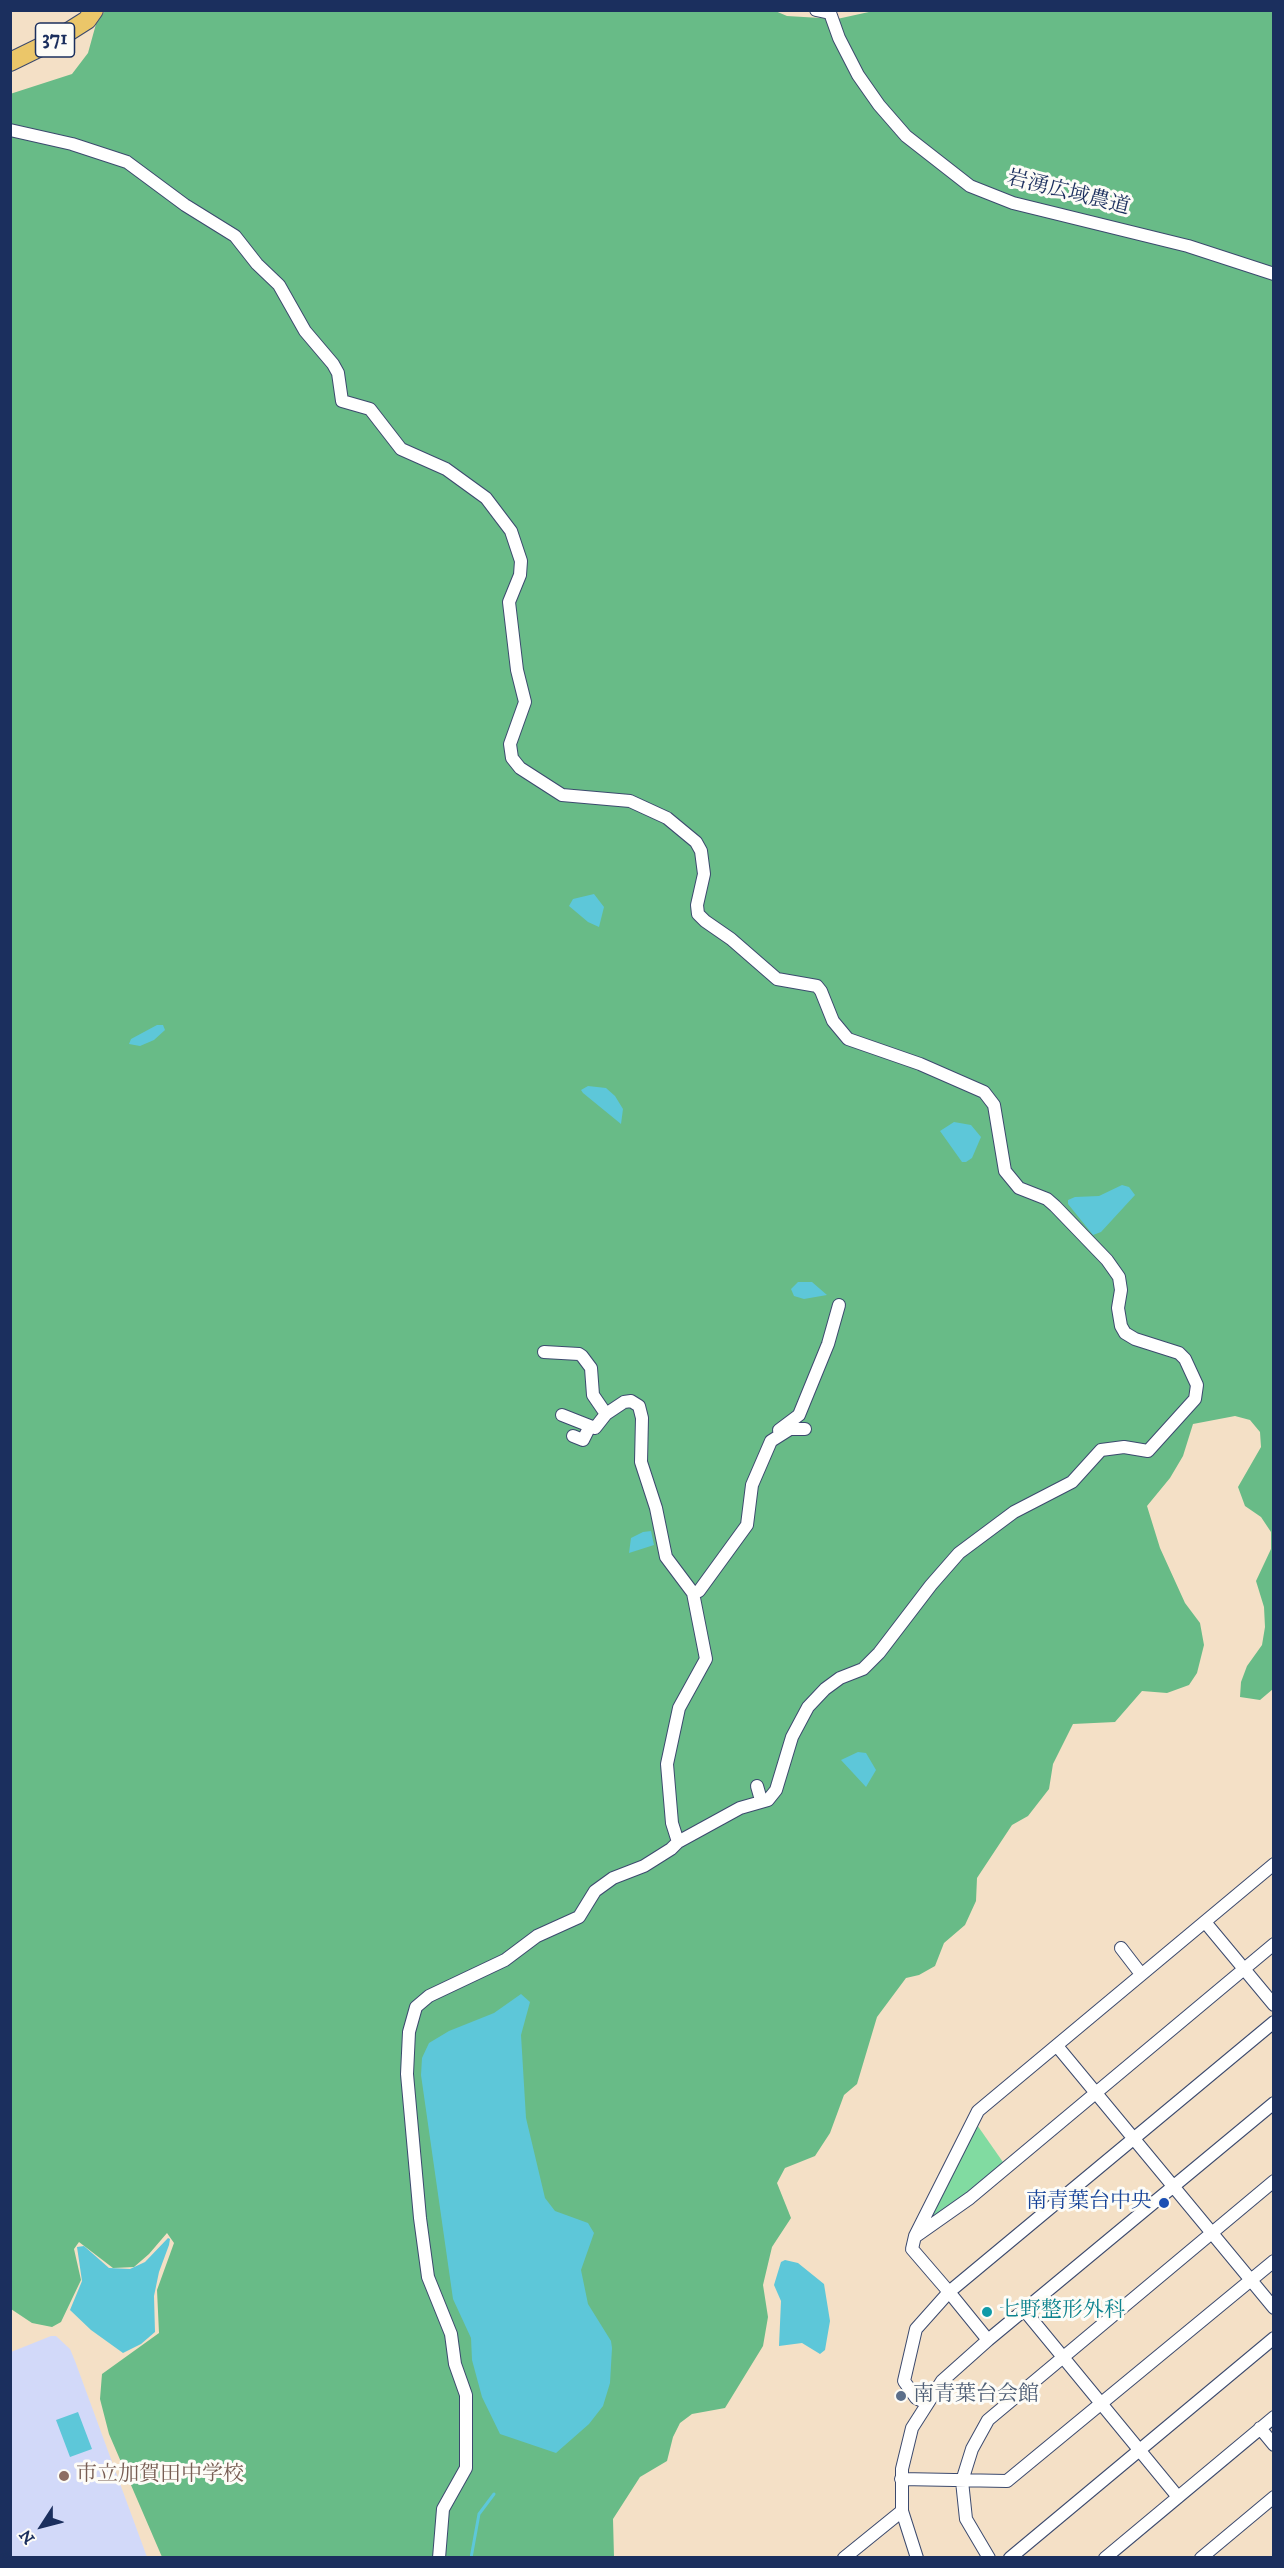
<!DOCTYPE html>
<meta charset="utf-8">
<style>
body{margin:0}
#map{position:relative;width:1284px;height:2568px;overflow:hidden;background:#f4e0c6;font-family:"IM FELL DW Pica",serif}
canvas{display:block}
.frame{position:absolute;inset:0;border:12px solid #1b2f5e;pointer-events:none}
.north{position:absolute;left:12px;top:2496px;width:60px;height:60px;-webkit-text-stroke:4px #fdfcf7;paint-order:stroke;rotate:234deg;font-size:16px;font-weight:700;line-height:24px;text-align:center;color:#1b2f5e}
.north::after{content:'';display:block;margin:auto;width:21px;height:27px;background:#1b2f5e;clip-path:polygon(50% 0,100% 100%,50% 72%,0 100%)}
</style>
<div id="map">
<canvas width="1284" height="2568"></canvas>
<div class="frame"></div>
<div class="north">N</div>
</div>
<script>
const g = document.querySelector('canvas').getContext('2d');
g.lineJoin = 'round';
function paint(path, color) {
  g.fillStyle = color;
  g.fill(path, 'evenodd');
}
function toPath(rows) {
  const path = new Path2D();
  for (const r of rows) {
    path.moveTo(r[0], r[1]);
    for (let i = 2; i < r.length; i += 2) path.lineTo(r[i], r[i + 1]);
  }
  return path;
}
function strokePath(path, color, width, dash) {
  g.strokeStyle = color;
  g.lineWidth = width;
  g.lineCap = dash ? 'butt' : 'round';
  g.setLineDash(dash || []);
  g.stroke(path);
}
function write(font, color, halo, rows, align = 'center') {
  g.font = font + ' "IM FELL DW Pica","Noto Serif JP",serif';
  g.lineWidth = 6;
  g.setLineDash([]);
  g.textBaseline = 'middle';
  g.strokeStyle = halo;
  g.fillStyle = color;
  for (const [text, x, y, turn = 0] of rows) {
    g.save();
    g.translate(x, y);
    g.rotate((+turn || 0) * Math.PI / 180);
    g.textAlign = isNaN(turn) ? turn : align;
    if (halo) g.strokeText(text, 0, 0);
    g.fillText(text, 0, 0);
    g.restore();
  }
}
paint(toPath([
 [51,2336,56,2336,70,2349,75,2361,147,2557,11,2558,11,2352]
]), '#d2d9f9');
paint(toPath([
 [975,2122,1005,2165,921,2230]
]), '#81dba1');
paint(toPath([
 [773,10,787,16,837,19,878,10,1273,11,1273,1689,1260,1700,1240,1697,1241,1682,1247,1666,1262,1645,1265,1627,1264,1607,1256,1581,1271,1549,1271,1532,1261,1517,1245,1506,1238,1487,1261,1447,1260,1432,1250,1420,1235,1416,1193,1424,1183,1456,1170,1478,1147,1506,1160,1548,1185,1603,1200,1623,1204,1645,1197,1673,1189,1685,1167,1693,1142,1691,1115,1722,1073,1724,1053,1764,1049,1789,1028,1816,1012,1825,977,1878,976,1901,965,1925,944,1943,935,1966,919,1975,906,1978,877,2017,857,2084,844,2095,830,2133,815,2156,785,2168,777,2183,791,2218,772,2247,763,2285,768,2317,763,2346,725,2408,692,2414,680,2423,673,2437,667,2461,640,2477,613,2519,614,2557,162,2557,109,2434,100,2399,102,2374,159,2333,157,2290,174,2243,167,2233,149,2254,134,2267,113,2268,79,2242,74,2249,81,2280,61,2322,52,2327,32,2323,11,2309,10,94,72,74,88,53,96,24,105,11]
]), '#68bb87');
paint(toPath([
 [594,894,604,907,599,927,588,922,569,906,573,899],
 [157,1025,163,1025,165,1030,154,1040,140,1046,129,1044,131,1039],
 [588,1086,606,1088,615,1096,623,1109,621,1124,583,1093,581,1090],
 [954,1122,971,1125,981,1137,972,1158,966,1162,962,1162,940,1131],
 [1122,1185,1129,1187,1135,1195,1101,1232,1093,1235,1068,1204,1068,1200,1075,1197,1099,1196],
 [798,1282,812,1282,827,1295,804,1299,794,1296,791,1289],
 [651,1531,654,1545,629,1553,631,1538,643,1532],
 [858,1752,866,1753,876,1770,866,1787,841,1760],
 [521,1994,530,2002,521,2035,526,2118,545,2198,555,2211,588,2223,594,2233,581,2270,588,2304,611,2341,612,2348,610,2383,603,2406,589,2424,556,2453,500,2434,482,2397,472,2360,471,2338,453,2299,421,2075,422,2058,429,2043,449,2031,494,2013],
 [168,2238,170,2239,169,2245,159,2272,154,2296,155,2332,141,2344,123,2353,91,2330,70,2310,82,2281,77,2247,84,2246,109,2268,130,2269,145,2262],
 [785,2260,798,2263,824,2284,830,2321,825,2350,820,2354,802,2343,779,2346,781,2301,774,2285,781,2262],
 [78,2412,92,2449,70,2457,56,2420]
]), '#5dc7d9');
strokePath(toPath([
 [471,2558,479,2514,494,2494]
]), '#5dc7d9', 3);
const minor = toPath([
 [816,10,830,13],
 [829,10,839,38,858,75,879,105,906,136,970,186,1013,203,1188,246,1274,274],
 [10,130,72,144,127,162,185,205,235,236,257,264,279,285,305,331,333,364,338,373,342,401,370,409,401,449,446,469,486,498,511,531,521,561,520,575,509,602,517,670,525,702,510,744,512,758,520,768,562,795,630,801,667,818,696,842,701,851,704,874,697,905,698,914,705,921,731,939,777,979,817,986,821,991,833,1021,848,1039,920,1064,984,1092,994,1105,1005,1171,1019,1188,1047,1199,1055,1206,1107,1260,1119,1277,1121,1290,1118,1308,1121,1326,1125,1333,1135,1339,1179,1353,1185,1359,1197,1385,1195,1399,1148,1451,1124,1447,1101,1450,1072,1482,1014,1512,959,1553,931,1585,879,1653,863,1669,840,1678,825,1689,808,1707,792,1737,776,1790,768,1800,740,1808,678,1842,671,1849,644,1866,613,1878,595,1891,579,1917,537,1936,505,1960,429,1996,416,2007,409,2032,407,2074,420,2218,428,2277,451,2334,455,2364,466,2395,466,2468,443,2509,439,2558],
 [544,1352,579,1354,582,1356,591,1368,593,1395,606,1414],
 [562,1415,595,1428,606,1414,624,1402,631,1401,639,1406,642,1418,641,1462,656,1508,666,1557,693,1593,706,1659,679,1708,667,1764,672,1823,678,1842],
 [779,1430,799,1415,828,1344,839,1305],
 [573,1436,583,1440,590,1426],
 [693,1593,699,1591,747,1525,752,1485,771,1441,790,1429,805,1429],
 [757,1786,761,1800],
 [1205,1922,1274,2005],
 [1121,1948,1141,1974],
 [1057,2046,1274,2308],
 [916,2236,970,2198,1274,1944],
 [1025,2311,1178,2497],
 [988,2340,949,2292,1274,2022],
 [926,2403,916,2398,904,2381,916,2329,949,2292,912,2249,915,2236,978,2111,1274,1864],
 [1260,2428,1274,2445],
 [901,2479,1007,2481,1274,2261],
 [844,2558,902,2511],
 [917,2558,902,2511,902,2469,912,2428,942,2381,988,2340,1274,2103],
 [989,2558,966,2519,962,2481,972,2449,988,2420,1274,2181],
 [1010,2558,1274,2338],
 [1105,2558,1274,2417],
 [1201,2558,1274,2497]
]);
const highway = toPath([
 [10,62,57,39,87,20,94,10]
]);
strokePath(minor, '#3c4a6e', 14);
strokePath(highway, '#3c4a6e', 20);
strokePath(minor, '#fff', 12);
strokePath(highway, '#ebc669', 18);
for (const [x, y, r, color] of [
 [1164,2203,6,"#1a4fb4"],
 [987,2312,6,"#0f9aa8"],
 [901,2396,6,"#5c6f8a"],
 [64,2476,6,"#8d6e63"]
]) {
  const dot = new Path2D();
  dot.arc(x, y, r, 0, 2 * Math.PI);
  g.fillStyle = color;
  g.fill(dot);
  strokePath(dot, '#fdfcf7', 2);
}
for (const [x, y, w] of [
 [55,40,39]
]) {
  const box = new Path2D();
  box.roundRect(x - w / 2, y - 17, w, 34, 4.5);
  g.fillStyle = '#fdfcf7';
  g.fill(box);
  strokePath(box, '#1b2f5e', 1.5);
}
write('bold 20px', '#1b2f5e', null, [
 ["371",55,40]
]);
write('21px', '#1b2f5e', '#fdfcf7', [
 ["岩湧広域農道",1068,194,14]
]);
write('21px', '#164399', '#fdfcf7', [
 ["南青葉台中央",1152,2203]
], 'right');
write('21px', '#0d838f', '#fdfcf7', [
 ["七野整形外科",999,2312]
], 'left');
write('21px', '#4e5e75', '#fdfcf7', [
 ["南青葉台会館",913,2396]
], 'left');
write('21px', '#785e54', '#fdfcf7', [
 ["市立加賀田中学校",76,2476]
], 'left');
</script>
